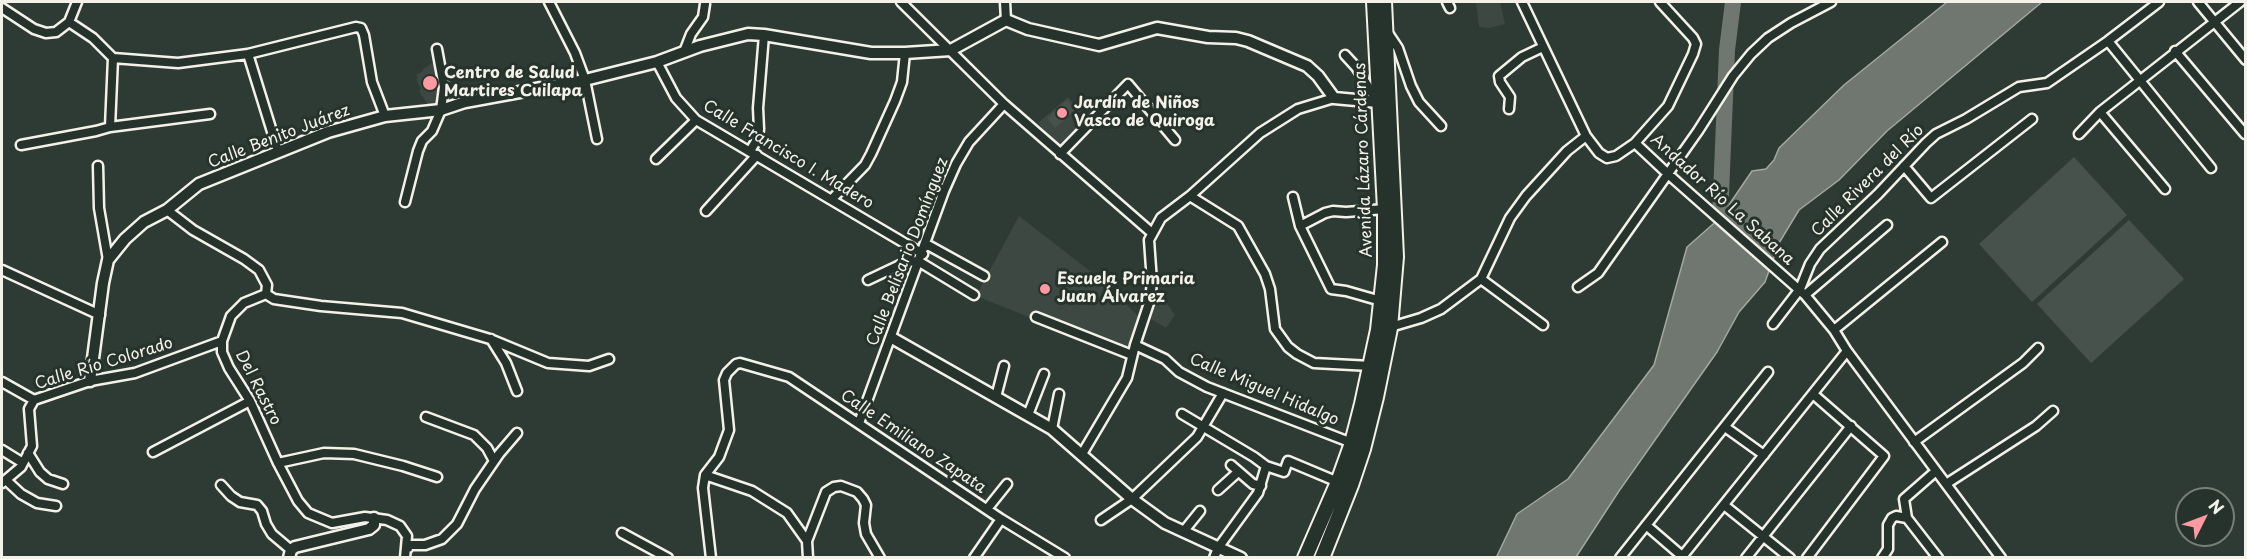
<!DOCTYPE html>
<meta charset="utf-8">
<style>
body{margin:0}
#map{position:relative;width:2247px;height:559px;overflow:hidden;background:#2e3b34;font-family:"Playpen Sans",sans-serif}
canvas{display:block}
.frame{position:absolute;inset:0;border:3px solid #f4f1e8;pointer-events:none}
.north{position:absolute;left:2175px;top:487px;width:60px;height:60px;box-sizing:border-box;background:#26332d;border:2px solid #787f78;border-radius:50%;rotate:48deg;font-size:16px;font-weight:700;line-height:24px;text-align:center;color:#f4f1e8}
.north::after{content:'';display:block;margin:auto;width:21px;height:27px;background:#ff9aa2;clip-path:polygon(50% 0,100% 100%,50% 72%,0 100%)}
</style>
<div id="map">
<canvas width="2247" height="559"></canvas>
<div class="frame"></div>
<div class="north">N</div>
</div>
<script>
const g = document.querySelector('canvas').getContext('2d');
g.lineJoin = 'round';
function paint(path, color) {
  g.fillStyle = color;
  g.fill(path, 'evenodd');
}
function toPath(rows) {
  const path = new Path2D();
  for (const r of rows) {
    path.moveTo(r[0], r[1]);
    for (let i = 2; i < r.length; i += 2) path.lineTo(r[i], r[i + 1]);
  }
  return path;
}
function strokePath(path, color, width, dash) {
  g.strokeStyle = color;
  g.lineWidth = width;
  g.lineCap = dash ? 'butt' : 'round';
  g.setLineDash(dash || []);
  g.stroke(path);
}
function write(font, color, halo, rows, align = 'center') {
  g.font = font + ' "Playpen Sans",sans-serif';
  g.lineWidth = 6;
  g.setLineDash([]);
  g.textBaseline = 'middle';
  g.strokeStyle = halo;
  g.fillStyle = color;
  for (const [text, x, y, turn = 0] of rows) {
    g.save();
    g.translate(x, y);
    g.rotate((+turn || 0) * Math.PI / 180);
    g.textAlign = isNaN(turn) ? turn : align;
    if (halo) g.strokeText(text, 0, 0);
    g.fillText(text, 0, 0);
    g.restore();
  }
}
paint(toPath([
 [1476,2,1500,2,1505,24,1489,28,1479,27],
 [434,62,440,73,441,106,428,105,419,91,421,89,416,79,418,78,416,75,423,71,423,69],
 [1068,97,1090,122,1059,148,1038,123],
 [1019,216,1104,282,1139,317,1127,356,976,296],
 [1156,289,1175,315,1166,328,1147,317]
]), '#3c4841');
paint(toPath([
 [1067,100,1076,109,1055,128,1047,118],
 [2074,157,2127,215,2032,302,1979,244],
 [2129,220,2184,279,2091,363,2037,304]
]), '#48524c');
const water = toPath([
 [1947,2,2042,2,1887,131,1839,180,1799,210,1779,243,1765,282,1739,312,1717,352,1619,491,1576,557,1496,558,1517,514,1568,479,1654,365,1687,247,1720,218,1752,171,1766,169,1774,160,1779,148,1844,85,1947,2]
]);
paint(water, '#6f7770');
strokePath(water, '#a4a8a0', 1.5);
strokePath(toPath([
 [1720,218,1727,50,1733,2]
]), '#6f7770', 16);
const minor = toPath([
 [549,2,575,53,585,80,597,139],
 [901,2,1004,104,1152,233],
 [1005,2,1006,20],
 [1447,2,1450,8],
 [1522,2,1586,136,1599,153,1607,158,1616,156,1635,143,1668,106,1693,54,1696,44,1693,38,1660,2],
 [2198,2,2246,60],
 [2,8,34,29,46,33,56,32,69,22,77,2],
 [69,22,93,38,113,58,178,63,248,54,356,27,361,28,364,35,372,82,385,116],
 [1386,30,1398,48,1411,86,1419,102,1441,126],
 [2108,41,2211,168],
 [2175,51,2245,134],
 [684,52,691,34,703,17,705,4],
 [248,54,278,151],
 [1345,55,1356,67,1377,101],
 [657,62,676,98,696,120,923,254],
 [1509,109,1510,97,1500,82,1499,76,1522,57,1543,47],
 [2100,112,2165,189],
 [110,127,113,58],
 [2079,134,2100,112,2240,2],
 [1635,143,1668,174,1805,295,1834,330,1847,351,2001,558],
 [21,145,96,131,110,127,210,114],
 [750,151,758,138,759,129,758,108,764,35],
 [1060,154,1128,84,1175,140],
 [656,159,696,120],
 [98,166,99,208,108,260],
 [1904,166,1931,198,2032,119],
 [1190,196,1238,226,1265,274,1270,289,1275,329,1288,347,1297,354,1314,363,1371,366],
 [1293,197,1300,226,1331,289,1346,291,1381,301],
 [832,199,865,165,871,154,895,101,902,82,905,53],
 [405,202,418,151,422,141,432,131,441,110,444,87,437,49],
 [167,210,193,230,244,259,259,270,267,285,266,294],
 [706,211,757,155],
 [1300,226,1325,213,1333,211,1346,212,1385,209],
 [926,244,984,276],
 [2,270,100,315],
 [1481,279,1543,325],
 [868,280,906,262,918,261,974,295],
 [1578,287,1598,273,1698,131,1733,76,1751,54,1768,38,1791,23,1831,2],
 [266,294,244,303,231,316,222,341,222,352,229,368,250,401,278,463,298,501,308,513,332,523,365,517,387,520,400,526,407,536,405,558],
 [266,294,274,299,321,306,402,313,490,339,548,363,589,366,609,359],
 [1805,295,1887,225],
 [1036,317,1132,355],
 [1773,324,1800,289,1810,264,1820,249,1878,194,1926,143,1936,134,1966,119,2019,87,2047,83,2108,41,2159,2],
 [1387,328,1421,318,1441,309,1481,279,1510,218,1526,196,1567,151,1586,136],
 [1834,330,1942,242],
 [491,339,506,363,517,391],
 [1135,345,1165,359,1179,372,1207,387,1352,443],
 [2,382,34,400],
 [996,397,1004,366],
 [1182,414,1254,457,1266,466,1284,472,1288,461,1338,482],
 [1028,415,1044,374],
 [426,417,474,435,487,448,494,461],
 [859,423,944,191,956,164,969,142,1004,104],
 [1725,427,1764,455],
 [1052,429,1059,394],
 [1914,442,2023,363,2038,348],
 [2,450,23,463],
 [153,452,250,401],
 [28,453,40,472,48,479,63,484],
 [1082,454,1127,378,1135,345,1150,300,1152,282,1149,240,1161,218,1190,196,1260,133,1298,109,1334,98],
 [278,463,324,453,354,454,403,466,437,477],
 [1231,465,1253,484,1261,486],
 [1936,471,1904,499,1907,518,1938,558],
 [705,475,752,491,787,513,807,541],
 [7,481,21,494,37,503,56,506],
 [2,483,21,467,32,446,29,409,34,400,90,381,135,373,222,341],
 [1946,484,2036,426,2053,411],
 [221,485,231,496,240,502,257,505,262,511,266,524,272,534,291,550],
 [1218,490,1238,472],
 [1724,505,1790,558],
 [987,509,1007,484],
 [1101,520,1132,499,1197,437,1223,393],
 [1646,525,1682,556],
 [1183,532,1200,511],
 [622,533,668,558],
 [408,548,407,545,425,545,442,539,457,524,475,489,499,454,517,433],
 [711,558,703,488,705,475,719,457,729,430,724,380,727,373,736,364,740,363,789,377,1001,519,1065,558],
 [808,558,807,541,826,492,834,487,841,486,857,492,863,499,866,505,864,523,866,534,880,558],
 [974,558,1001,519],
 [1214,558,1218,548,1258,493,1266,466],
 [1620,558,1768,372],
 [1681,558,1847,351],
 [1746,558,1851,426],
 [1807,558,1884,456,1813,394],
 [1882,558,1888,549,1888,525,1892,518,1896,516,1907,518]
]);
const tertiary = toPath([
 [892,338,1052,429,1132,499,1165,523,1241,558],
 [90,381,103,283,108,260,125,239,144,222,167,210,199,184,328,132,385,116,441,110,465,102,585,80,657,62,700,46,748,34,764,35,871,53,905,53,951,50,1006,20,1028,29,1099,45,1157,28,1208,37,1236,38,1248,41,1307,66,1318,76,1334,98,1378,102],
 [289,558,291,550,295,547,369,529,374,525,374,518]
]);
const primary = toPath([
 [1305,558,1338,482,1352,443,1362,404,1378,330,1385,265,1385,209,1374,2],
 [1322,558,1351,485,1363,449,1376,397,1390,328,1396,257,1384,2]
]);
strokePath(minor, '#f4f1e8', 13);
strokePath(tertiary, '#f4f1e8', 15);
strokePath(primary, '#f4f1e8', 18);
strokePath(minor, '#26332d', 8);
strokePath(tertiary, '#26332d', 10);
strokePath(primary, '#26332d', 14);
for (const [x, y, r, color] of [
 [430,83,8,"#ff9aa2"],
 [1062,113,6,"#ff9aa2"],
 [1045,289,6,"#ff9aa2"]
]) {
  const dot = new Path2D();
  dot.arc(x, y, r, 0, 2 * Math.PI);
  g.fillStyle = color;
  g.fill(dot);
  strokePath(dot, '#26332d', 2);
}
write('bold 16px', '#f4f1e8', '#26332d', [
 ["Centro de Salud",444,74],
 ["Martires Cuilapa",444,92],
 ["Jardín de Niños",1074,104],
 ["Vasco de Quiroga",1074,122],
 ["Escuela Primaria",1057,280],
 ["Juan Álvarez",1057,298]
], 'left');
write('16px', '#f4f1e8', '#26332d', [
 ["Calle Benito Juárez",279,137,-21],
 ["Calle Francisco I. Madero",788,155,31],
 ["Avenida Lázaro Cárdenas",1364,160,-92],
 ["Calle Rivera del Río",1868,181,-45],
 ["Andador Río La Sabana",1722,200,42],
 ["Calle Belisario Domínguez",908,252,-69],
 ["Calle Río Colorado",104,364,-17],
 ["Del Rastro",258,388,63],
 ["Calle Miguel Hidalgo",1264,390,23],
 ["Calle Emiliano Zapata",913,442,34]
]);
</script>
